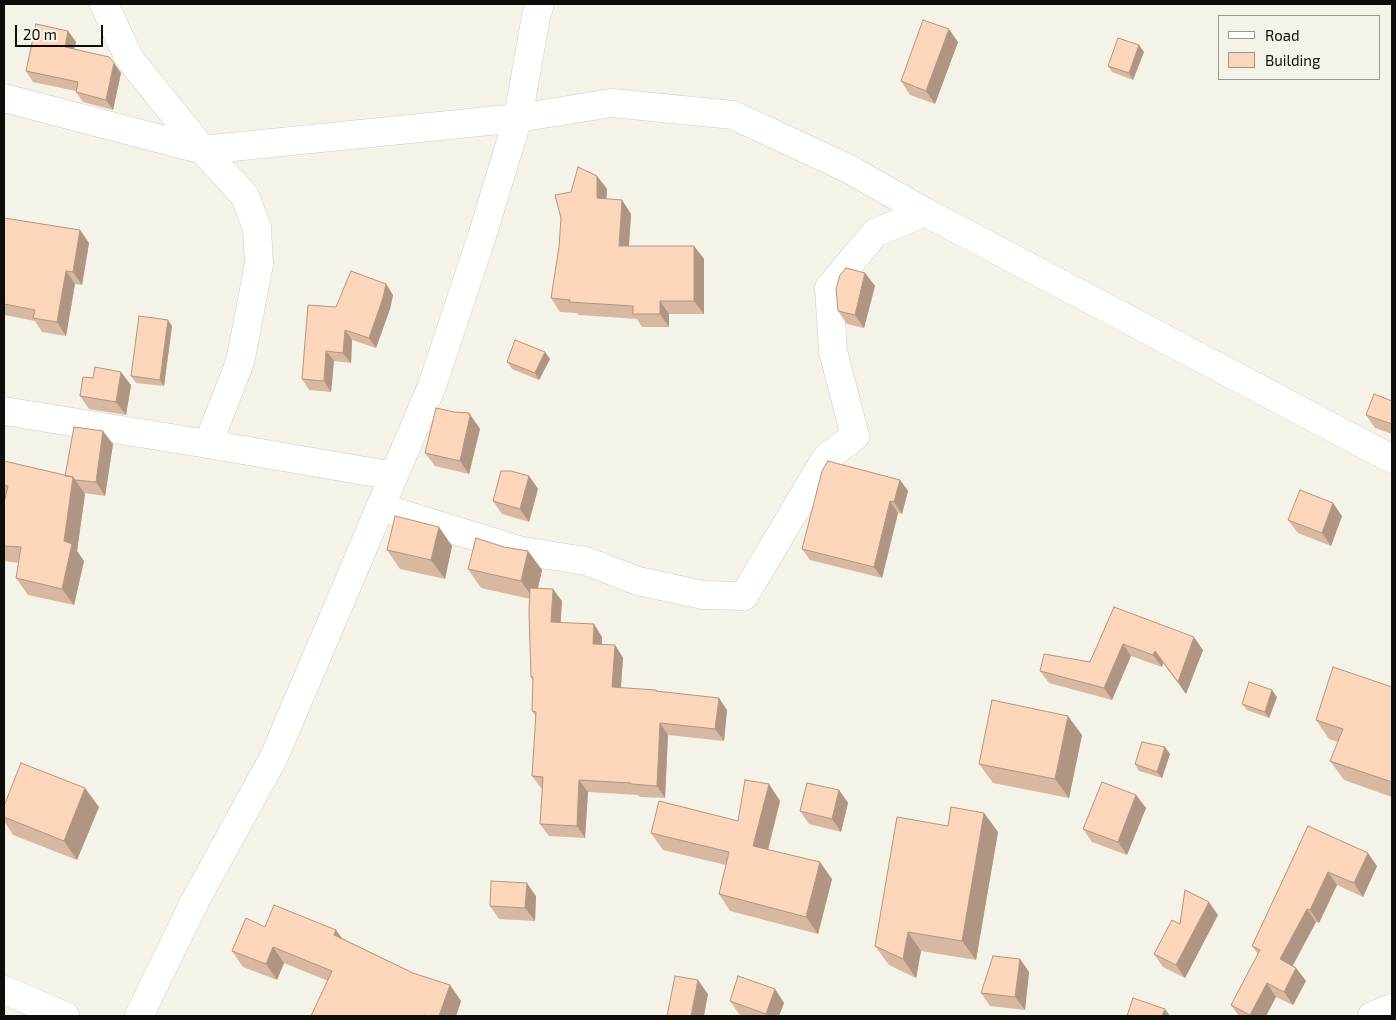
<!DOCTYPE html>
<style>
body{margin:0}
#map{position:relative;width:1396px;height:1020px;overflow:hidden;background:#f5f3e7;font-family:"Exo 2",sans-serif}
canvas{display:block}
.frame{position:absolute;inset:0;border:5px solid #0e0d09;pointer-events:none}
.legend{position:absolute;left:1218px;top:15px;width:162px;height:65px;box-sizing:border-box;background:#f5f3e7;border:1px solid #99978e;margin:0;padding:6px 9px;list-style:none;font-size:15px;color:#0e0d09}
.legend li{display:flex;align-items:center;gap:10px;height:25px}
.legend b{width:25px;border:1px solid #99978e}
.scale{position:absolute;left:15px;top:25px;width:88px;height:22px;box-sizing:border-box;border:2px solid #0e0d09;border-top:0;padding-left:6px;font-size:15px;line-height:18px;white-space:nowrap;color:#0e0d09;-webkit-text-stroke:4px #f5f3e7;paint-order:stroke}
</style>
<div id="map">
<canvas width="1396" height="1020"></canvas>
<div class="frame"></div>
<ul class="legend">
<li><b style="height:6px;background:#fff"></b>Road</li>
<li><b style="height:14px;background:#fbd6ba"></b>Building</li>
</ul>
<div class="scale">20 m</div>
</div>
<script>
const g = document.querySelector('canvas').getContext('2d');
g.lineJoin = 'round';
function toPath(rows) {
  const path = new Path2D();
  for (const r of rows) {
    path.moveTo(r[0], r[1]);
    for (let i = 2; i < r.length; i += 2) path.lineTo(r[i], r[i + 1]);
  }
  return path;
}
function strokePath(path, color, width, dash) {
  g.strokeStyle = color;
  g.lineWidth = width;
  g.lineCap = dash ? 'butt' : 'round';
  g.setLineDash(dash || []);
  g.stroke(path);
}
function paint(path, color) {
  g.fillStyle = color;
  g.fill(path, 'evenodd');
}
const street = toPath([
 [104,4,129,58,203,150,245,196,257,228,259,264,240,362,208,444],
 [4,98,203,150,518,118,612,103,733,115,847,168,925,212,1392,459],
 [4,411,208,444,394,476],
 [380,507,522,551,586,561,638,581,703,595,744,596,826,458,855,436,833,351,829,288,875,233,925,212],
 [4,990,65,1016],
 [139,1016,195,901,274,757,432,386,482,236,518,118,536,16,540,4],
 [1372,1016,1392,1008]
]);
strokePath(street, '#cecbbf', 29);
strokePath(street, '#fff', 28);
paint(toPath([
 [68,31,76,42,74,49,114,63,121,73,113,110,83,102,76,92,76,91,33,82,26,71],
 [958,42,935,104,910,95,901,81],
 [1139,45,1144,52,1133,80,1112,72,1108,66],
 [597,176,607,189,606,199,622,200,631,214,629,246,694,246,704,259,704,314,669,314,669,327,642,327,637,319,579,315,577,313,560,312,551,298,571,192],
 [4,218,80,230,89,243,82,285,75,284,66,336,42,332,35,321,4,315],
 [865,273,875,286,864,328,847,324,838,311],
 [386,284,393,295,390,309,376,348,352,340,351,363,334,361,331,392,309,390,302,379],
 [172,326,164,386,136,383,131,376],
 [545,352,550,359,539,380,512,369,507,362],
 [131,385,126,415,89,409,80,396],
 [1392,401,1392,434,1375,428,1366,415],
 [454,412,469,413,480,429,469,474,435,466,425,453],
 [113,444,105,496,84,493,85,494,77,551,84,561,74,605,28,595,16,578,19,563,4,561,4,503,5,499,4,497,4,461,65,476],
 [529,476,538,489,529,522,502,514,493,501],
 [900,480,908,491,902,514,898,513,882,578,810,560,802,549],
 [1342,516,1331,546,1298,533,1288,520],
 [439,527,452,546,445,579,400,569,387,550],
 [504,547,528,551,542,570,538,588,562,601,560,622,602,637,602,645,615,645,623,658,621,688,656,690,657,691,727,710,724,741,668,735,665,798,640,797,638,795,588,792,585,838,549,836,540,824,542,788,541,788,532,776,536,717,532,711,533,681,531,677,530,599,481,588,468,569],
 [1114,607,1203,650,1186,694,1163,663,1162,667,1131,656,1112,700,1049,683,1040,671,1090,662],
 [1392,687,1392,797,1344,780,1330,761,1338,742,1329,739,1316,720],
 [1277,697,1269,718,1247,710,1242,704],
 [1082,735,1069,798,993,783,979,764],
 [1165,747,1170,754,1162,778,1139,771,1135,764],
 [769,784,780,801,768,849,832,879,818,934,730,911,719,894,726,865,663,850,651,833,738,821],
 [839,790,848,803,841,832,809,824,800,811],
 [1136,795,1146,808,1127,855,1092,842,1083,829],
 [4,806,99,807,77,860,13,835,4,821],
 [984,813,998,832,976,960,921,951,916,978,889,965,875,946,948,826],
 [1308,826,1377,866,1363,897,1337,885,1319,923,1316,922,1293,966,1296,968,1306,981,1293,1005,1276,997,1266,1016,1239,1016,1231,1005,1258,954,1252,946],
 [536,896,535,921,499,919,490,906],
 [1218,915,1185,978,1163,967,1154,954,1180,924],
 [265,927,336,930,342,938,413,973,450,985,461,1001,456,1016,311,1016,328,981,284,963,277,980,243,967,232,951],
 [1020,959,1029,972,1025,1010,990,1006,981,993],
 [775,989,784,1003,779,1016,745,1016,739,1014,730,1001]
]), '#d8b8a0');
paint(toPath([
 [949,29,958,42,935,104,926,91],
 [68,31,76,42,72,57,65,47],
 [1139,45,1144,52,1133,80,1129,73],
 [114,63,121,73,113,110,106,100],
 [597,176,607,189,606,212,597,198],
 [622,200,631,214,628,259,619,246],
 [80,230,89,243,82,285,73,272],
 [694,246,704,259,704,314,694,301],
 [66,271,75,284,66,336,57,322],
 [865,273,875,286,864,328,855,315],
 [386,284,393,295,390,309,376,348,369,338],
 [660,301,669,314,669,327,660,314],
 [168,320,172,326,164,386,160,380],
 [345,330,352,340,351,363,343,353],
 [326,351,334,361,331,392,324,381],
 [545,352,550,359,539,380,535,373],
 [121,372,131,385,126,415,116,402],
 [469,413,480,429,469,474,460,461],
 [103,431,113,444,105,496,96,482],
 [529,476,538,489,529,522,520,509],
 [73,477,85,494,77,551,84,561,74,605,62,589,64,541],
 [900,480,908,491,902,514,894,502],
 [890,501,898,513,882,578,874,567],
 [1333,503,1342,516,1331,546,1322,533],
 [439,527,452,546,445,579,431,560],
 [528,551,542,570,535,601,521,581],
 [553,589,562,601,560,634,551,622],
 [594,624,602,637,601,656,593,644],
 [1194,637,1203,650,1186,694,1178,682],
 [1123,644,1131,656,1112,700,1104,688],
 [615,645,623,658,620,699,612,687],
 [1155,651,1163,663,1162,667,1153,655],
 [1272,690,1277,697,1269,718,1265,712],
 [719,698,727,710,724,741,715,729],
 [1068,716,1082,735,1069,798,1055,779],
 [660,723,668,735,665,798,657,786],
 [1165,747,1170,754,1162,778,1157,772],
 [579,780,588,792,585,838,577,826],
 [769,784,780,801,765,862,753,846],
 [85,788,99,807,77,860,64,841],
 [839,790,848,803,841,832,832,819],
 [1136,795,1146,808,1127,855,1118,842],
 [984,813,998,832,976,960,962,941],
 [1368,853,1377,866,1363,897,1354,883],
 [820,862,832,879,818,934,806,917],
 [1328,872,1337,885,1319,923,1310,910],
 [527,883,536,896,535,921,525,908],
 [1209,902,1218,915,1185,978,1176,965],
 [1307,909,1316,922,1289,972,1280,959],
 [336,930,347,946,334,935],
 [908,932,921,951,916,978,903,959],
 [273,947,284,963,277,980,266,964],
 [1020,959,1029,972,1025,1010,1015,997],
 [1296,968,1306,981,1293,1005,1284,992],
 [698,980,708,994,704,1016,691,1016],
 [1267,983,1276,997,1266,1016,1251,1016,1250,1015],
 [450,985,461,1001,456,1016,439,1016],
 [775,989,784,1003,779,1016,768,1016,766,1014],
 [1165,1009,1170,1016,1162,1016]
]), '#b09682');
const building = toPath([
 [923,20,949,29,926,91,901,81,923,20],
 [36,24,68,31,65,47,109,57,114,63,106,100,76,92,78,82,26,71,36,24],
 [1118,38,1139,45,1129,73,1108,66,1118,38],
 [578,167,597,176,597,198,622,200,619,246,694,246,694,301,660,301,660,314,633,314,633,306,569,302,570,300,551,298,559,247,561,218,555,195,571,192,578,167],
 [4,218,80,230,73,272,66,271,57,322,33,318,35,310,4,304,4,218],
 [846,268,865,273,855,315,838,311,836,289,840,275,846,268],
 [351,271,386,284,383,298,369,338,345,330,343,353,326,351,324,381,302,379,308,305,336,307,351,271],
 [139,316,168,320,160,380,131,376,139,316],
 [515,340,545,352,535,373,507,362,515,340],
 [95,367,121,372,116,402,80,396,83,377,93,378,95,367],
 [1374,394,1392,401,1392,424,1366,415,1374,394],
 [436,408,454,412,469,413,469,415,470,416,460,461,425,453,436,408],
 [74,427,103,431,96,482,75,480,73,477,65,476,74,427],
 [4,461,73,477,64,541,72,544,62,589,16,578,21,547,4,546,4,503,8,486,4,485,4,461],
 [828,461,900,480,894,502,890,501,874,567,802,549,822,471,828,461],
 [501,471,511,471,529,476,520,509,493,501,501,471],
 [1300,490,1333,503,1322,533,1288,520,1300,490],
 [395,516,439,527,431,560,387,550,395,516],
 [476,538,504,547,528,551,521,581,468,569,476,538],
 [530,588,553,589,551,622,594,624,593,644,615,645,612,687,656,690,656,691,719,698,715,729,660,723,657,786,631,784,631,783,579,780,577,826,540,824,543,777,532,776,536,712,532,711,533,677,531,677,529,613,530,588],
 [1114,607,1194,637,1178,682,1155,651,1153,655,1123,644,1104,688,1040,671,1044,654,1090,662,1114,607],
 [1333,667,1392,687,1392,782,1330,761,1343,729,1316,720,1333,667],
 [1249,682,1272,690,1265,712,1242,704,1249,682],
 [992,700,1068,716,1055,779,979,764,992,700],
 [1142,742,1165,747,1157,772,1135,764,1142,742],
 [21,763,85,788,64,841,4,817,4,806,21,763],
 [745,780,769,784,753,846,820,862,806,917,719,894,729,852,651,833,659,801,738,821,745,780],
 [1102,782,1136,795,1118,842,1083,829,1102,782],
 [807,783,839,790,832,819,800,811,807,783],
 [951,807,984,813,962,941,908,932,903,959,875,946,897,817,948,826,951,807],
 [1308,826,1368,853,1354,883,1328,872,1310,910,1307,909,1280,959,1296,968,1284,992,1267,983,1250,1015,1231,1005,1260,950,1252,946,1308,826],
 [491,881,527,883,525,908,490,906,491,881],
 [1185,890,1209,902,1176,965,1154,954,1172,920,1180,924,1185,890],
 [274,905,336,930,334,935,413,973,450,985,439,1016,428,1016,424,1015,424,1016,311,1016,332,971,273,947,266,964,232,951,246,918,265,927,274,905],
 [993,956,1020,959,1015,997,981,993,993,956],
 [675,976,698,980,691,1016,667,1016,675,976],
 [738,976,775,989,766,1014,730,1001,738,976],
 [1133,998,1165,1009,1162,1016,1127,1016,1133,998]
]);
paint(building, '#fbd6ba');
strokePath(building, '#b09682', 1);
</script>
